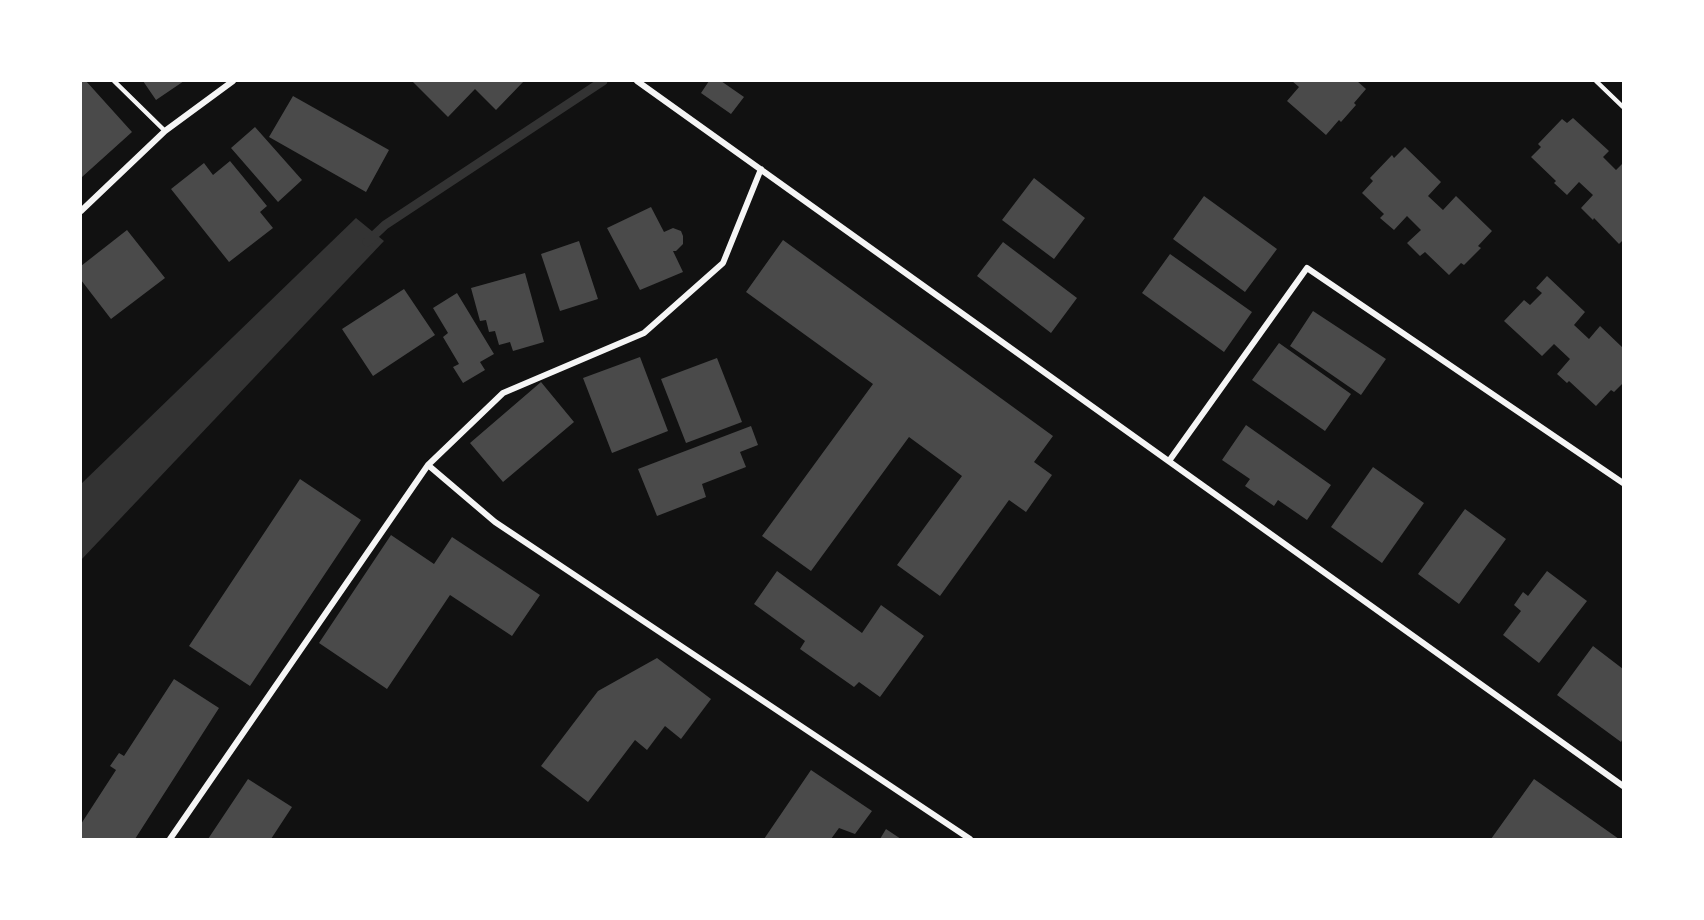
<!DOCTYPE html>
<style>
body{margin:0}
#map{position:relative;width:1704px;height:920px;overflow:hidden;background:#111;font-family:"Roboto Condensed",sans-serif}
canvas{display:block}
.frame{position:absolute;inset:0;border:82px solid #fff;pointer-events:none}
</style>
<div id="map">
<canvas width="1704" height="920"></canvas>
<div class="frame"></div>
</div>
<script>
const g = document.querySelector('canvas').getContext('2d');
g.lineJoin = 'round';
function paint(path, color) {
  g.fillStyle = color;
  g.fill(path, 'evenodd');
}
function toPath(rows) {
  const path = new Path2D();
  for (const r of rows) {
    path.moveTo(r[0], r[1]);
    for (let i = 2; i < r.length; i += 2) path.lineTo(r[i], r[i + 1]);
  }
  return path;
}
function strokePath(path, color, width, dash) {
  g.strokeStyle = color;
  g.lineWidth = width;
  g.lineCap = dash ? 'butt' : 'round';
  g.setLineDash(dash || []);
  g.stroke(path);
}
paint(toPath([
 [356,218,384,241,81,560,81,484]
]), '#333');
strokePath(toPath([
 [367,242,385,225,603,81]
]), '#333', 9);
paint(toPath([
 [81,81,86,81,132,132,82,177],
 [143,81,184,81,156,100],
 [412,81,524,81,496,110,475,89,448,117],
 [709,81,721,81,744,97,731,114,701,93],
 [1292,81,1357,81,1366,89,1354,103,1356,105,1341,122,1339,120,1326,135,1287,101,1299,87],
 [293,96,389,150,366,192,269,137],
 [1573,118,1609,151,1603,157,1616,170,1622,164,1623,165,1623,240,1619,244,1594,218,1593,220,1581,208,1593,195,1579,182,1567,195,1554,183,1556,181,1531,157,1541,147,1538,144,1562,119,1567,123],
 [255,127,302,180,278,202,231,148],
 [1405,147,1441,182,1428,196,1443,210,1456,196,1492,231,1478,246,1481,248,1464,265,1461,263,1449,275,1425,252,1420,256,1407,243,1421,230,1407,216,1394,230,1380,218,1384,214,1362,193,1373,181,1370,178,1392,155,1394,158],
 [230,161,267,206,260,212,273,228,229,262,171,189,204,163,213,175],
 [1034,178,1085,218,1054,259,1002,220],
 [1204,196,1277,249,1245,292,1173,239],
 [651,207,664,232,673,228,681,231,683,236,683,244,676,251,673,251,683,272,640,290,607,228],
 [127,230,165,278,111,319,81,280,81,266],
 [783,240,1053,436,1034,462,1052,475,1026,512,1009,500,940,596,897,565,962,476,909,437,811,571,762,536,873,384,746,292],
 [579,241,598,299,560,311,541,254],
 [1003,242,1077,298,1051,333,977,276],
 [1170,254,1252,312,1224,352,1142,293],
 [525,273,544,342,513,351,510,342,499,345,495,331,489,332,486,320,480,321,471,288],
 [1547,276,1585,312,1574,325,1589,339,1600,326,1623,348,1623,383,1614,392,1611,390,1596,406,1569,381,1567,383,1557,374,1570,359,1554,344,1542,356,1504,321,1524,300,1530,305,1542,293,1536,288],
 [404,289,435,335,373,376,342,329],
 [457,293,494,354,480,362,485,370,463,383,453,367,459,364,443,337,448,333,433,308],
 [1313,311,1386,359,1361,395,1290,346],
 [1279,343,1351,394,1325,431,1252,380],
 [640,357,668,431,612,453,583,378],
 [717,358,742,422,686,443,661,379],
 [541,382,574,422,503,482,470,443],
 [1246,425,1331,485,1307,520,1278,500,1274,506,1245,486,1250,479,1222,460],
 [751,426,758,445,740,452,746,467,702,484,706,497,657,516,638,469],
 [1373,467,1424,503,1382,563,1331,527],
 [300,479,361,520,250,686,189,646],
 [1465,509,1506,539,1459,604,1418,574],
 [391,535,434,564,452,537,540,595,512,636,450,595,387,689,319,643],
 [777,571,862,633,881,605,924,636,880,697,859,682,854,687,800,649,805,641,754,604],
 [1547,571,1587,601,1539,663,1503,635,1521,611,1514,605,1523,592,1528,596],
 [1593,646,1623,669,1623,738,1621,742,1557,695],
 [657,658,711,699,681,739,665,726,647,750,635,740,588,802,541,766,598,691],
 [174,679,219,708,135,839,81,839,81,824,116,770,110,766,119,753,124,756],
 [811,770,872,811,855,834,839,828,831,839,764,839],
 [248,779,292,807,271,839,208,839],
 [1534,779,1619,839,1491,839],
 [886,829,901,839,880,839]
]), '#4a4a4a');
strokePath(toPath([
 [114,81,165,131],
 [1596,81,1623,107]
]), '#f5f5f5', 4.5);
strokePath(toPath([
 [637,81,1623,786],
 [81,211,165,131,233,81],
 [1169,461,1307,268,1623,483],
 [428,465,495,522,970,839],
 [170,839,428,465,503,393,644,333,723,263,761,169]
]), '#f5f5f5', 6);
</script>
